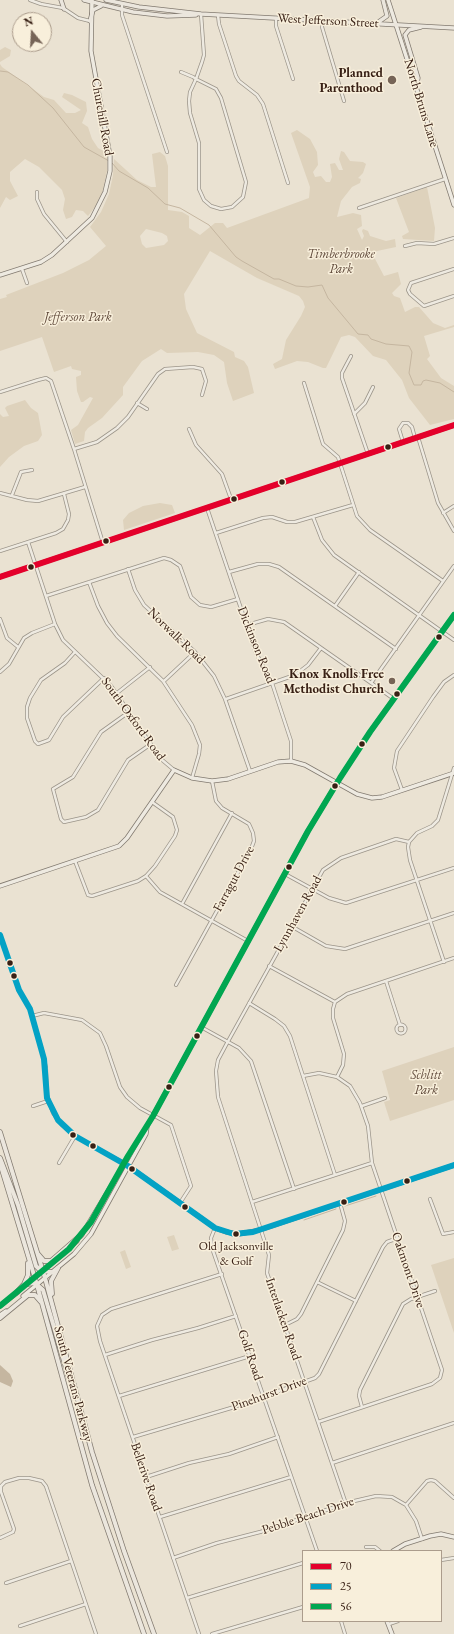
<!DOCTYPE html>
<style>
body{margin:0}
#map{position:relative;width:454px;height:1634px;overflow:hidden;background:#eae2d2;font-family:"EB Garamond",serif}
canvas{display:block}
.legend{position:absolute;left:302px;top:1550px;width:140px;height:72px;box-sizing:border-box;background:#f8efdb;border:1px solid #ab9c8c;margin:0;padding:5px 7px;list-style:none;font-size:12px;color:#382015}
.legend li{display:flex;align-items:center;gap:8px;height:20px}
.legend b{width:20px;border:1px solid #ab9c8c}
.north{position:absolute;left:12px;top:12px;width:40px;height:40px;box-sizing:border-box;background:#f8efdb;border:1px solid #ab9c8c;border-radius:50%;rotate:342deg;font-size:11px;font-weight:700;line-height:16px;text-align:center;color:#382015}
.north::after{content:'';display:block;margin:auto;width:14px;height:18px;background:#766457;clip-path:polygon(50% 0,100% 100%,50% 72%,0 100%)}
</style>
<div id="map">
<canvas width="454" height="1634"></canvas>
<ul class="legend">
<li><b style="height:5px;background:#e4002b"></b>70</li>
<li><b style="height:5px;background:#03a2c5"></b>25</li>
<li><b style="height:5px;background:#00a651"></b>56</li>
</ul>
<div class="north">N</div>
</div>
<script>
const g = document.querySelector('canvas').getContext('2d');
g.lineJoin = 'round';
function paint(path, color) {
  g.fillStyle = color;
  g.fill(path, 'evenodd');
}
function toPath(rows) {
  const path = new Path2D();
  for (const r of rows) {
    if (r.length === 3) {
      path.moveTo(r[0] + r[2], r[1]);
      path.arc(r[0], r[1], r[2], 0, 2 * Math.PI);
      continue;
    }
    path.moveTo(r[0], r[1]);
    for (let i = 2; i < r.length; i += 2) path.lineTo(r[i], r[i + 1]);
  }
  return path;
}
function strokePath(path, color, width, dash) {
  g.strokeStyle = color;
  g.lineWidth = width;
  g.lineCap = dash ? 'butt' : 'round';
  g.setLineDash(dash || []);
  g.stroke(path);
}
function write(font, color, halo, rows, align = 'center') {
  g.font = font + ' "EB Garamond",serif';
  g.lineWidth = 3;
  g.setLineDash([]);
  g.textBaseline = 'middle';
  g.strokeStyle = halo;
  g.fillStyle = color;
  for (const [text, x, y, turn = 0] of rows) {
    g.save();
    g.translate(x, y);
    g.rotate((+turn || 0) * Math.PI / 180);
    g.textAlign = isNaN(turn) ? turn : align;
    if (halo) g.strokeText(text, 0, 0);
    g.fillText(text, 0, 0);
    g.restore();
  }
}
paint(toPath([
 [5,47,11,50,10,56,0,62,0,50],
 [0,64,2,67,44,97,54,100,66,113,75,113,81,110,62,97,64,93,72,95,86,102,87,111,82,123,88,127,92,139,98,148,107,153,107,171,103,190,98,203,88,216,83,211,76,210,72,217,66,219,63,210,65,199,62,190,39,167,25,159,10,172,10,181,18,196,10,200,6,197,0,208],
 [297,130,310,139,317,152,318,165,313,172,315,177,321,176,326,182,330,182,332,177,330,164,335,163,339,170,343,170,339,159,341,151,344,152,350,161,363,162,366,164,363,173,358,178,361,179,360,183,352,187,341,201,337,217,353,213,361,215,362,226,357,229,362,240,364,236,362,231,363,229,368,231,370,236,386,241,395,239,396,247,377,251,373,254,374,257,384,276,398,272,401,284,392,293,394,296,400,298,405,312,415,307,419,307,433,323,445,328,454,325,454,327,424,336,430,356,427,359,441,378,454,386,454,419,430,425,409,398,402,380,386,360,373,356,355,337,349,335,341,337,326,368,323,368,308,362,297,361,275,369,273,364,282,359,286,340,301,316,305,307,303,301,299,296,257,278,210,251,184,294,186,309,197,333,234,352,235,357,244,361,248,367,254,393,233,401,227,383,224,362,214,355,198,352,167,353,161,349,142,361,123,387,123,395,102,418,88,428,85,432,84,441,75,444,71,430,78,425,93,398,90,397,83,402,81,402,77,391,76,377,81,375,81,371,72,369,71,366,54,372,42,337,0,351,0,299,7,297,6,295,63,273,89,260,106,246,90,227,101,212,109,194,113,175,114,159,137,180,151,187,156,187,152,154,160,152,165,156,168,166,168,210,182,212,189,216,189,228,200,235,215,223,223,223,227,228,309,198,310,187,291,133],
 [146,229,162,233,167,236,168,241,164,245,146,248,142,244,140,236],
 [427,187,435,228,434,241,403,239,402,236,409,232,396,198],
 [25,400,31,408,38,413,42,435,38,441,24,446,9,457,0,467,0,414,3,417,9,416,5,408,7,406],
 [160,503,172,505,175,513,124,530,123,520,129,513,143,506],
 [454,1047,454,1100,390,1121,384,1102,390,1100,382,1071],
 [174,1235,179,1249,172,1251,167,1237],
 [125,1250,131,1267,126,1269,120,1252],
 [454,1258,454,1333,431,1265]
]), '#ded2bc');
paint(toPath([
 [0,1365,10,1374,13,1381,11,1387,0,1382]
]), '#c5b6a0');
strokePath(toPath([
 [0,71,8,72,28,85,53,108,84,147,109,161],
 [112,163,119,171,148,188,165,204,180,208,209,225,236,257,242,261,274,279,279,279,296,286,308,287,322,285,328,298,358,334,368,335,371,339,386,344,409,346,412,352,409,373,414,385,421,385,423,381,426,380,440,383,454,392],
 [345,1206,376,1196],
 [304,1220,336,1209]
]), '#c5b6a0', 1);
const street = toPath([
 [30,0,41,4,63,8,78,18,90,21],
 [122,4,122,15,167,152],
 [218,15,219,24,236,76,239,81,257,95,263,104,288,183],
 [276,18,276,26,293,79],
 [322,21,322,27,344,101],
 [181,72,193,77,196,79,216,89,221,98,246,182,243,197,232,207,221,209,211,206,204,200,199,189,199,143,190,113,189,101,190,92,196,79,202,62,204,55,201,14],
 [37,192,37,199,44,214,67,242],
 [359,208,445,179],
 [405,246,417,243,434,244,454,238],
 [22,269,27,283],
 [454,269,411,283,408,290,410,294,424,306,454,296],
 [351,356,342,373,342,378,368,454],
 [304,383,323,444,338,457,357,516,370,530,443,581],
 [0,392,38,380,46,378,51,381,74,449,103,543],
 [137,403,147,409],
 [354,414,365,403,373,387],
 [189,429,196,445,222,474,231,499],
 [418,437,438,503,454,531],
 [403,442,399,429,403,423,408,423,412,427,415,438],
 [74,449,97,442,117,428,128,417,158,374,165,369,193,367,202,369,206,381,202,395],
 [0,493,27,500,38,501,85,487],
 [12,495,21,472,32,470],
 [207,508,256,653,272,683,291,741,291,761],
 [443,513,454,506],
 [313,517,322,540,334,555,454,640],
 [216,533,263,518,272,517,287,522,295,522,353,505],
 [28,542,55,624,63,640,111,686,161,759,174,770],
 [0,551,56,533,63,529,68,520,69,514,64,494],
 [128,569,135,590,144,605,195,652,214,676,225,699,250,771],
 [229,572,258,564,269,564,279,567,396,649],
 [89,582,98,606,107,623,117,636,163,681,192,725,200,745,199,754,192,778],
 [46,596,164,558,171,560,180,566,191,597,200,605,211,607,238,599],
 [335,606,359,572],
 [0,619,7,638,18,647],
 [247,625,268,619,284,622,394,699],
 [0,672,9,664,24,638,32,633,55,624],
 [164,681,195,652],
 [371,683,454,566],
 [117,693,150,667],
 [226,699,295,675,308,665,321,648],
 [38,744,35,741,27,718,27,707,30,698,41,680,65,663,75,652],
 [38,744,49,740,63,717,104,678],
 [53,789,73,777,101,732,129,712],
 [53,789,61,819,64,822],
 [402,790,394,768,397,751,433,697,444,682,454,675],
 [64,822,86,817,98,810,128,760,151,744],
 [75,861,88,895],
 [285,874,329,898,346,903,454,868],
 [146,876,160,892,248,941],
 [88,895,92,896,138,881,146,876,155,866,175,836,177,830,173,817,152,802],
 [182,904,232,813],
 [291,926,326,946,345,949,454,913],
 [0,935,19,990,30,1009,42,1050,46,1068,47,1095,53,1113,62,1125,75,1136,124,1163],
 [444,962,410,860,408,847,409,842,417,833,432,826,438,820,454,768],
 [269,966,335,1002],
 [386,981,400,1025],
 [176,985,251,849,254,841,253,833,249,824,222,808,216,801,212,781],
 [249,1003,275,1019,284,1026,290,1036,335,1175],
 [32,1016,44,1013,82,1020,100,1033,106,1046,120,1087,127,1097,140,1108,171,1125,191,1186,180,1203],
 [401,1029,4.5],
 [201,1027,239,1048,251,1061,294,1189],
 [303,1076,319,1073,337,1077,350,1086,360,1103,368,1126,372,1163,442,1370,440,1378,432,1384,318,1422],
 [337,1077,343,1065,344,1054,333,1018,333,1009,335,1002,347,994,454,958],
 [33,1106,48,1101],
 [362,1106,385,1098],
 [59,1163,75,1136],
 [430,1199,443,1234],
 [252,1202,372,1163],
 [215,1228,211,1238,212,1248,317,1551],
 [443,1234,454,1232],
 [317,1282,356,1301],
 [285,1325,297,1319,301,1314,343,1230,345,1221,340,1203],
 [105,1355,152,1340,198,1328,236,1316],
 [119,1396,250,1356],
 [362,1407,359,1396,360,1390,403,1304,411,1299,435,1291],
 [133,1437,231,1408,315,1378,319,1374,383,1247,387,1242,398,1238],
 [332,1463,454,1423],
 [146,1477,189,1463,229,1454,278,1437],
 [431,1480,435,1481,454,1498],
 [346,1504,267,1273,269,1255,218,1097,216,1071,218,1060,226,1045,323,870,341,858,396,839,409,842],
 [406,1505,427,1481,431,1480],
 [160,1517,291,1477],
 [13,1532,14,1529,1,1492,1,1486,5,1482,19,1478,29,1478,42,1481,46,1486,96,1634],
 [0,1538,13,1532],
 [366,1547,375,1547,380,1551],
 [173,1558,217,1543,264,1531,350,1502,376,1496,392,1497,406,1505,416,1521,422,1539],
 [441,1560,454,1558],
 [6,1583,71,1561],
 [187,1598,303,1563],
 [341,1621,345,1634],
 [389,1624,398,1621],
 [20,1626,86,1604],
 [199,1634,100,1341,97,1326,102,1315,111,1309,222,1274],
 [212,1634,303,1607]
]);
const secondary = toPath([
 [388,0,454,205],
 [0,275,41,262,52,255,92,218,105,192,110,171,110,156,91,51,92,0],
 [0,577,454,425],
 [0,886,119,846,127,838,174,770,192,778,212,781,228,779,278,762,291,761,305,765,357,794,372,798,382,797,454,773],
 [124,1163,215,1228,226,1232,239,1234,260,1230,454,1165],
 [81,1236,153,1116,308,831,340,778,370,732,454,615],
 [27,1284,77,1241],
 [23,1296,74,1254,91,1234,146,1134,147,1127],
 [0,1306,18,1292],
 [0,1315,6,1311],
 [393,1551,405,1544,430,1536,441,1534,454,1537],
 [387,1621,392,1634]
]);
const primary = toPath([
 [61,0,64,9],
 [84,0,133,12,167,16,196,15],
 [106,0,139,7,201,14,454,28],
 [90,21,93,10,101,6],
 [377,23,387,16,383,0],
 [416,87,418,78,405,35,409,30,421,27]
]);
const highway = toPath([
 [0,1132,45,1278,92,1452,124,1551,154,1634],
 [0,1158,18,1205,36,1266,41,1271,52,1272],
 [0,1163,37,1285,92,1485,144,1634],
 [38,1254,44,1261,51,1261,82,1234],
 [27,1284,35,1283,43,1290,69,1378],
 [16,1293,24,1284,28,1275,28,1263],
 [52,1294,51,1281,58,1268],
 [0,1318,28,1295,35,1295,41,1302]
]);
strokePath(street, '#9b9489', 4);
strokePath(secondary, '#827a70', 5);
strokePath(primary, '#827a70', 5);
strokePath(highway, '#827a70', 5.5);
strokePath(street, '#eeeae1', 2.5);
strokePath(secondary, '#eeeae1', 3.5);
strokePath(primary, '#ebe6dd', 3.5);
strokePath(highway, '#ebe6dd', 4);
strokePath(toPath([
 [0,577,454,425]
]), '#e4002b', 6);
strokePath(toPath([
 [0,935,19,990,30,1009,44,1059,47,1098,58,1120,75,1136,128,1166,215,1228,234,1234,253,1232,454,1165]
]), '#03a2c5', 6);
strokePath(toPath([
 [0,1306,69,1249,91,1222,128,1156,153,1116,308,831,340,778,370,732,454,615]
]), '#00a651', 6);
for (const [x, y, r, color] of [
 [392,80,5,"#766457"],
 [388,447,3.5,"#382015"],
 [282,482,3.5,"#382015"],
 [234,499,3.5,"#382015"],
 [106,541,3.5,"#382015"],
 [31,567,3.5,"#382015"],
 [439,637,3.5,"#382015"],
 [392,681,4,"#766457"],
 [397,694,3.5,"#382015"],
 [362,744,3.5,"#382015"],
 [335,786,3.5,"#382015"],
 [289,867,3.5,"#382015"],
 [10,963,3.5,"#382015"],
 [14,976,3.5,"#382015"],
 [197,1036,3.5,"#382015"],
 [169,1087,3.5,"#382015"],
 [73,1135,3.5,"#382015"],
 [93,1146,3.5,"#382015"],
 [132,1169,3.5,"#382015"],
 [407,1181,3.5,"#382015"],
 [344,1202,3.5,"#382015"],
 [185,1207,3.5,"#382015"],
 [236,1234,3.5,"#382015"]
]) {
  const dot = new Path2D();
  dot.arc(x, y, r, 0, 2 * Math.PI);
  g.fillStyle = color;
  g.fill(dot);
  strokePath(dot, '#f8efdb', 1.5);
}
write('12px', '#382015', '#f8efdb', [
 ["Old Jacksonville",236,1247],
 ["& Golf",236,1262]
]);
write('13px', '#382015', '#f8efdb', [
 ["West Jefferson Street",328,21,3],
 ["North Bruns Lane",421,103,73],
 ["Churchill Road",102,117,80],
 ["Norwalk Road",176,636,44],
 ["Dickinson Road",256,645,68],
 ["South Oxford Road",133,719,54],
 ["Farragut Drive",234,879,-62],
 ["Lynnhaven Road",298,914,-61],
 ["Oakmont Drive",408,1270,71],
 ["Interlacken Road",283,1319,71],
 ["Golf Road",250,1355,71],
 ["South Veterans Parkway",73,1384,75],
 ["Pinehurst Drive",269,1394,-20],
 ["Bellerive Road",146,1477,71],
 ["Pebble Beach Drive",308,1516,-18]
]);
write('bold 13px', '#382015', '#f8efdb', [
 ["Planned",383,73],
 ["Parenthood",383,88],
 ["Knox Knolls Free",384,674],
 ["Methodist Church",384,689]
], 'right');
write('italic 13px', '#5f493a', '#f8efdb', [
 ["Timberbrooke",341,254],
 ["Park",341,269],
 ["Jefferson Park",78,317],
 ["Schlitt",426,1075],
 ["Park",426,1090]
]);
</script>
